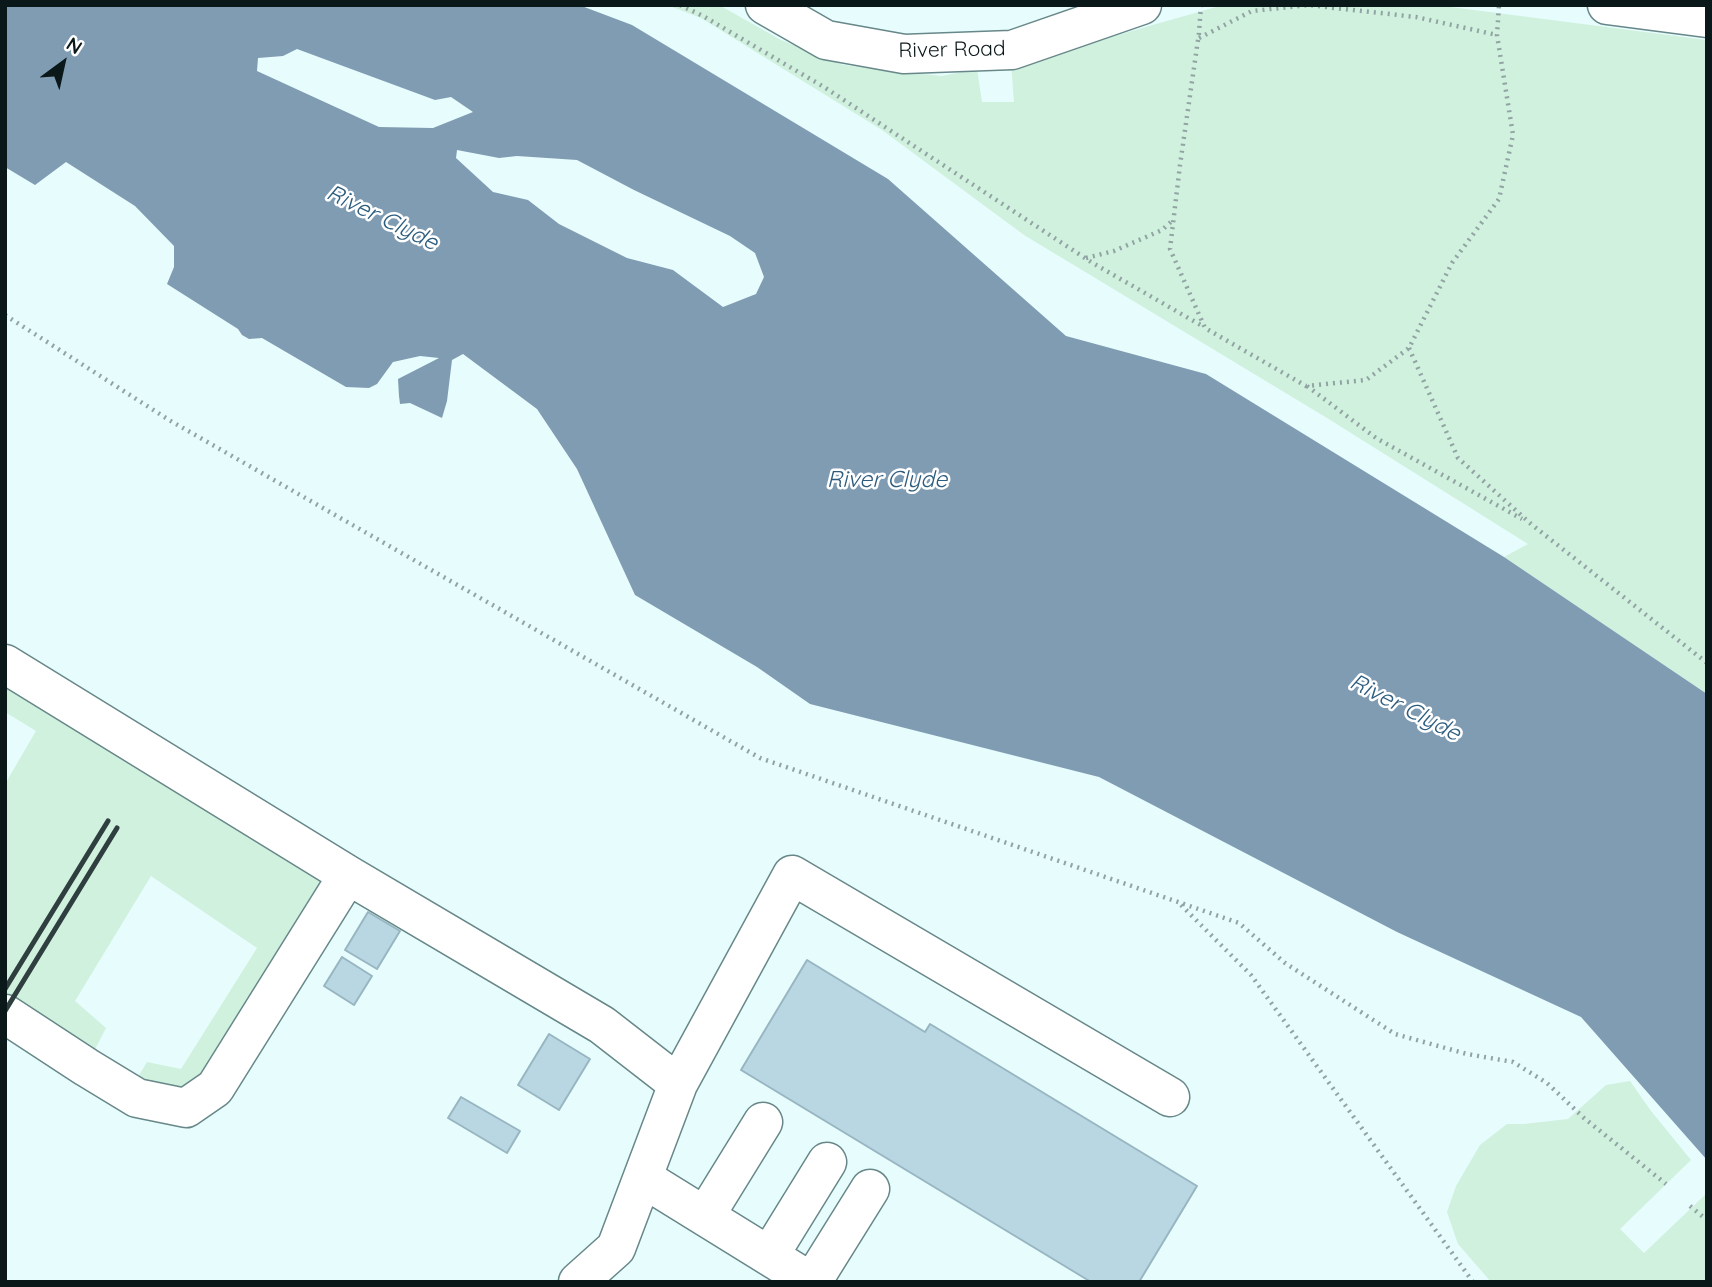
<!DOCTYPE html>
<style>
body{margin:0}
#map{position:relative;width:1712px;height:1287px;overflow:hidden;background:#e7fcfd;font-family:Quicksand,sans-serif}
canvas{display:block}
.frame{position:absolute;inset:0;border:7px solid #0b1819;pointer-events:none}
.north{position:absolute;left:28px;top:28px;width:70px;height:70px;-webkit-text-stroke:5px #fff;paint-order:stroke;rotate:33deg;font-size:19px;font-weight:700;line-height:28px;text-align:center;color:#0b1819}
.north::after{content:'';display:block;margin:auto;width:24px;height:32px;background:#0b1819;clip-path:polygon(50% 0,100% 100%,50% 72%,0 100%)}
</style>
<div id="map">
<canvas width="1712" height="1287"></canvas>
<div class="frame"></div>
<div class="north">N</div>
</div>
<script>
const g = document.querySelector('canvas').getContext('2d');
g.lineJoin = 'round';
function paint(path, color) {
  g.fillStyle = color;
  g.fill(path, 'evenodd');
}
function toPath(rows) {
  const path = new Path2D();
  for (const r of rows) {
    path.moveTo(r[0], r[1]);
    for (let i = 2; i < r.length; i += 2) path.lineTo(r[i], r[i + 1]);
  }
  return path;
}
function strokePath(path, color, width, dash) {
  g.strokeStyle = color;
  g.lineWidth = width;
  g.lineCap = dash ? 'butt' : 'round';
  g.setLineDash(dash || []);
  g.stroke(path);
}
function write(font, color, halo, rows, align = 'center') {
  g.font = font + ' Quicksand,sans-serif';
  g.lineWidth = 5;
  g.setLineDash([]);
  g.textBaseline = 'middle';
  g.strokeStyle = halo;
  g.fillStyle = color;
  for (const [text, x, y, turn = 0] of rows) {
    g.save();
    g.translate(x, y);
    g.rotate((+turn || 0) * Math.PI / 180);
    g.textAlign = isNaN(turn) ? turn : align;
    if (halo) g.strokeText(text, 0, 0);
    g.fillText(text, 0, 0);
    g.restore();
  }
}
paint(toPath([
 [667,5,719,5,781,40,843,65,942,76,977,69,982,102,1014,102,1011,63,1051,54,1223,5,1435,5,1707,40,1707,694,1504,557,1528,544,1327,418,1024,235,882,130,701,18],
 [5,664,348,875,215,1088,129,1092,147,1062,181,1069,257,948,151,876,75,1001,106,1028,86,1067,5,1014,5,784,36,731,5,712],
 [1630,1081,1651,1111,1691,1160,1620,1229,1644,1253,1707,1193,1707,1282,1491,1282,1458,1244,1447,1212,1456,1186,1480,1145,1507,1124,1524,1124,1568,1119,1606,1085]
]), '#d0f1de');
paint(toPath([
 [5,5,579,5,632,25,888,179,1066,336,1206,374,1504,557,1707,694,1707,1160,1581,1017,1397,932,1099,777,810,704,757,667,635,595,577,469,537,409,463,354,452,360,447,401,442,418,410,403,400,404,399,396,398,379,439,358,420,356,393,362,377,384,369,388,346,387,262,338,249,339,242,335,238,329,167,284,174,267,174,246,135,206,66,162,35,185,5,167],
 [297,49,435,100,451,97,473,112,433,128,379,127,257,71,258,58,283,56],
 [457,150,499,158,517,156,577,160,634,190,730,236,755,253,764,277,756,294,723,307,673,270,627,258,559,224,528,200,493,192,456,158]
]), '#809cb3');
const building = toPath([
 [368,912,400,931,377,969,345,950,368,912],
 [342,957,372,976,354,1005,324,986,342,957],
 [807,960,925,1032,930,1024,1197,1186,1139,1282,1091,1282,741,1070,807,960],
 [549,1034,590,1059,559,1110,518,1085,549,1034],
 [461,1097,520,1131,507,1153,448,1118,461,1097]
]);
paint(building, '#b8d7e2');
strokePath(building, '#98b6c1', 2);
const minor = toPath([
 [765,5,826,40,904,54,1012,50,1142,5],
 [1607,5,1707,18],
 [5,664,348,875,602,1025,678,1084],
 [5,1014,86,1067,137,1098,186,1108,215,1088,348,875],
 [643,1178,811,1282],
 [705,1216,763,1122],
 [769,1256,827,1162],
 [578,1282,616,1248,678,1084,792,875,1170,1097],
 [812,1282,870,1189]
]);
strokePath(minor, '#678789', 41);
strokePath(toPath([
 [680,5,703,16,824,87,1091,262,1204,327],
 [1201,5,1199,33,1180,165,1170,249,1205,328,1306,386,1366,380,1409,348,1452,263,1499,199,1513,135,1497,35,1499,5],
 [1199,38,1252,11,1308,5,1416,17,1497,35],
 [1086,258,1114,251,1162,230,1173,220],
 [5,315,169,420,760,758,1239,923,1285,963,1395,1034,1467,1054,1513,1062,1547,1083,1584,1118,1666,1184],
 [1409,348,1458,458,1531,524,1707,663],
 [1307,386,1376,438,1522,519],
 [1181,905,1251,975,1473,1282],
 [1690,1206,1707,1220]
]), '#92a3a4', 4.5, [2, 5]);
strokePath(minor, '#fff', 38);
strokePath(toPath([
 [5,989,108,821],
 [5,1011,117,828]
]), '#2f3e3f', 5);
write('21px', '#0b1819', '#fff', [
 ["River Road",952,50,-1]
]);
write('italic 23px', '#2c5c7e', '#fff', [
 ["River Clyde",382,218,26],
 ["River Clyde",887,480],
 ["River Clyde",1405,708,27]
]);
</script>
